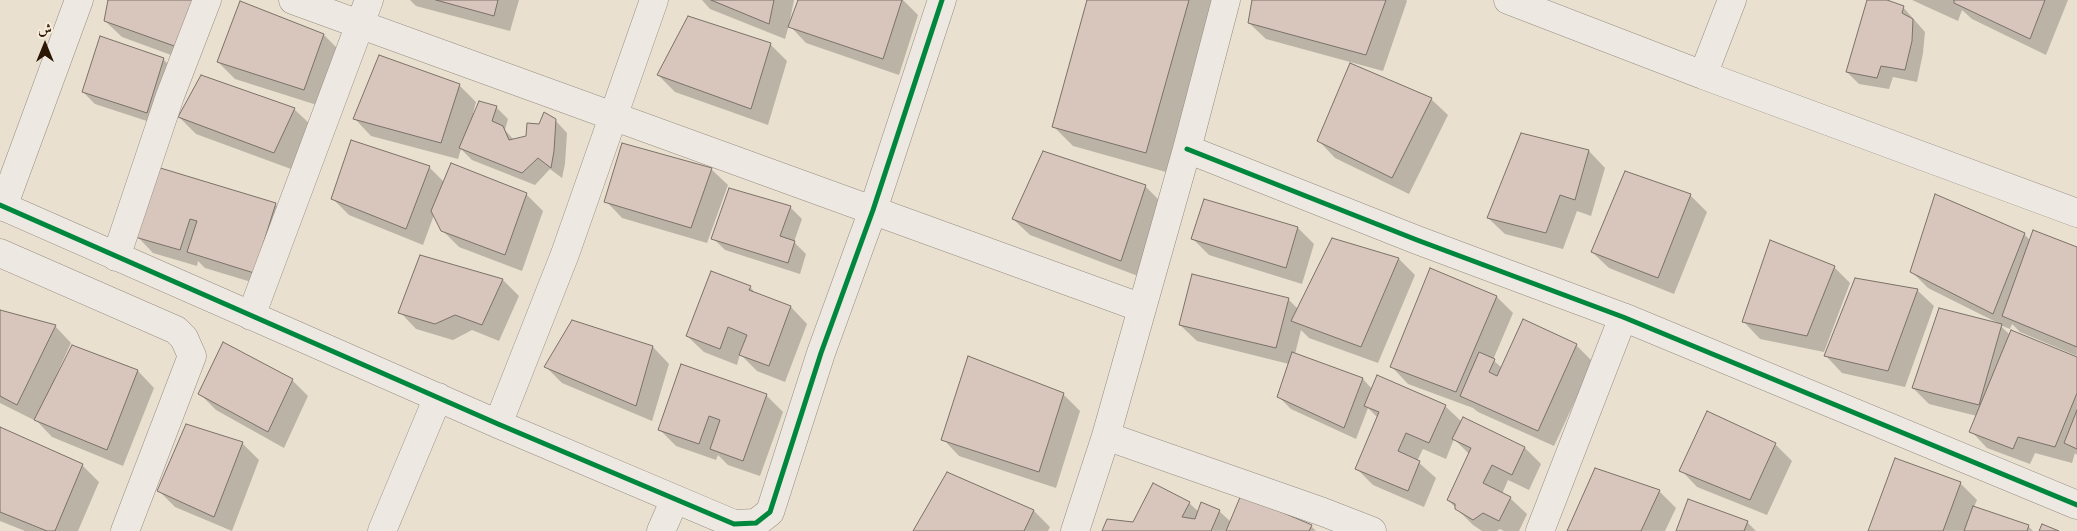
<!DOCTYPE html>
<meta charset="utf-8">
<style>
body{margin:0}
#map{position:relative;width:2077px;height:531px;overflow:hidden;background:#eae0d0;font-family:"IM FELL Double Pica",Amiri,serif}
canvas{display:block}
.north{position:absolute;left:20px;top:20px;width:50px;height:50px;-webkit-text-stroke:4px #f8ecda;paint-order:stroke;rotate:0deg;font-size:14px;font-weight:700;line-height:20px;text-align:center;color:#2b1704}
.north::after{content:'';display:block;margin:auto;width:18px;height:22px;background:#2b1704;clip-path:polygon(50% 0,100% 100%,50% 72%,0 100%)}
</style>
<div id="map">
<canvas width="2077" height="531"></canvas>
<div class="north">ش</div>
</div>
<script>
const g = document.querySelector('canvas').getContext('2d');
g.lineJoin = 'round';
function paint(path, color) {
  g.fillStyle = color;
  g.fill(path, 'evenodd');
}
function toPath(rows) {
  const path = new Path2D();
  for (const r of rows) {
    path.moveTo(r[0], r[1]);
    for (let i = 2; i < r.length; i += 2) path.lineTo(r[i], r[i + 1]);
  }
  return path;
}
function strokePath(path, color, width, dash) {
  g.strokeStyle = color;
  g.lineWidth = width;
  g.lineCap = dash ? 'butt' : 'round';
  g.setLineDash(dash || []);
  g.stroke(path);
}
paint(toPath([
 [110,0,213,0,193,63,122,37,105,21],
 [410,0,519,0,510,31,416,6],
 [702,0,794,0,789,25,790,25,799,0,903,0,918,15,899,75,806,43,789,25,785,39,710,9],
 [1089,0,1214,0,1166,172,1073,146,1053,126],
 [1253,0,1406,0,1407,1,1383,71,1266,39,1249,23],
 [1868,0,1883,0,1903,7,1925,32,1923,53,1917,82,1893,77,1889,89,1859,84,1847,72],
 [1912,0,2068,0,2046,55,1972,19,1962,10,1958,21],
 [241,3,324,35,340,51,320,106,235,79,218,62],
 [770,44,787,61,768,125,675,92,658,75],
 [380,57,460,86,476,102,473,113,496,107,508,119,505,130,514,140,528,137,540,125,555,120,567,133,565,164,562,178,550,169,535,185,472,160,461,149,458,159,371,136,355,119],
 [163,59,175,71,159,125,95,104,83,92],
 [1431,99,1448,115,1409,194,1335,158,1319,141],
 [294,109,311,125,291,169,196,134,179,117],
 [1522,135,1589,151,1605,168,1591,216,1577,211,1563,249,1505,234,1488,218],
 [429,167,444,182,526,194,543,211,522,271,459,247,442,230,434,215,423,245,349,215,332,198],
 [157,169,275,204,292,221,271,288,205,268,198,261,197,266,153,253,137,236],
 [711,169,728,185,707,243,622,218,606,201],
 [1145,186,1162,203,1138,276,1030,235,1013,219],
 [1690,195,1707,212,1674,294,1609,268,1592,252],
 [790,207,802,219,794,242,806,254,800,274,725,250,713,238],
 [1298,228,1314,244,1302,284,1209,255,1192,238],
 [2024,234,2031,241,2077,248,2077,356,2020,332,2012,324,2010,329,2000,325,2010,335,2077,359,2077,455,2075,453,2072,463,2035,453,2030,464,1987,448,1971,431,1977,416,1929,404,1913,388,2000,324,1928,288,1911,271],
 [1332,239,1399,259,1415,275,1378,363,1309,338,1301,330,1295,354,1363,379,1372,389,1445,406,1462,422,1525,448,1541,464,1529,490,1508,480,1502,494,1510,498,1527,514,1519,531,1504,531,1500,529,1497,531,1482,531,1473,525,1448,500,1470,455,1454,439,1446,459,1423,449,1417,461,1436,478,1424,507,1373,485,1356,468,1378,418,1368,408,1356,439,1291,409,1279,397,1289,364,1197,341,1180,325,1288,299,1298,309],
 [421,257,503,280,519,296,499,341,472,330,453,340,416,329,400,312],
 [1834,267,1850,283,1824,352,1760,339,1744,322],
 [750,287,757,295,791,307,807,324,785,382,757,371,740,354,737,365,704,352,687,336],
 [1917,290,1934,306,1905,387,1842,373,1826,356],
 [1497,297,1513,313,1493,360,1502,368,1576,345,1593,362,1554,446,1478,412,1473,408,1408,384,1392,367],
 [0,311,55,326,71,343,54,380,56,381,73,347,138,371,154,388,123,466,52,437,35,419,34,420,0,403],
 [653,347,669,364,652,421,562,383,546,367],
 [292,380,308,396,284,448,216,410,200,394],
 [1063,394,1080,411,1056,488,959,456,943,439],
 [766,395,783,412,760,476,728,465,718,455,716,460,676,446,659,429],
 [0,429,82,465,99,482,78,531,25,531,0,521],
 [242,443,259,460,232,531,175,507,158,490],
 [1775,444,1792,461,1767,515,1697,487,1681,470],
 [947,474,1034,511,1050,527,1048,531,914,531],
 [1960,483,1977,500,1974,507,2028,526,2033,531,1870,531],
 [1659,491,1676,508,1665,531,1568,531],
 [1189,503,1199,512,1219,511,1231,522,1311,526,1316,531,1104,531,1133,523],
 [1747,522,1756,531,1677,531]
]), '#0003');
const building = toPath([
 [108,0,193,0,177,47,104,21,108,0],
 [436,0,498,0,494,16,436,0],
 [711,0,774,0,769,24,711,0],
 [798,0,902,0,883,59,788,27,798,0],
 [1087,0,1189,0,1146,153,1052,127,1087,0],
 [1252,0,1386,0,1366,55,1248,23,1252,0],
 [1867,0,1887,0,1904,6,1902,13,1913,19,1912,41,1905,70,1881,66,1877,78,1846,72,1867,0],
 [1954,0,2045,0,2030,39,1954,3,1954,0],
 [240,1,324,34,304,90,217,62,240,1],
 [688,16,771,43,751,109,657,75,688,16],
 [100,36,164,58,147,113,82,92,100,36],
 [379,55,460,84,441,143,353,119,379,55],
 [1350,63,1432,98,1392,178,1317,141,1350,63],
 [201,75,295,108,274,153,178,117,201,75],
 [479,101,497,106,492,121,503,126,509,140,526,136,527,123,539,124,544,112,556,119,554,151,551,168,538,158,522,173,459,148,479,101],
 [1521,133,1589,150,1575,200,1560,195,1546,233,1487,218,1521,133],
 [351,140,430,166,406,229,331,199,351,140],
 [622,143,712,168,691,228,604,202,622,143],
 [1043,151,1146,185,1121,261,1012,219,1043,151],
 [451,163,527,193,505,255,441,231,431,211,451,163],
 [157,167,276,203,254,273,187,252,197,221,190,219,180,250,135,237,157,167],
 [1625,171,1691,194,1658,278,1591,252,1625,171],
 [729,188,791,206,780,236,795,241,788,263,711,239,729,188],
 [1935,194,2025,233,1993,314,1910,272,1935,194],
 [1204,199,1298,227,1286,268,1191,239,1204,199],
 [2033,230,2077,247,2077,347,2002,316,2033,230],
 [1332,238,1399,258,1361,347,1291,321,1332,238],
 [1770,240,1835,266,1807,336,1742,322,1770,240],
 [420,255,503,279,482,325,455,315,435,324,398,313,420,255],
 [1430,268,1497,296,1456,392,1390,367,1430,268],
 [711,271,751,286,749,290,791,306,769,366,739,355,747,335,728,327,720,349,686,336,711,271],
 [1192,274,1289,298,1276,348,1179,325,1192,274],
 [1855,278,1918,289,1888,371,1824,356,1855,278],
 [1939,308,2002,324,1979,405,1912,388,1939,308],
 [0,310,56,325,17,405,0,396,0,310],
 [1523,319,1577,344,1538,431,1460,396,1479,352,1495,359,1489,372,1497,376,1523,319],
 [572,320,653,346,636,406,544,367,572,320],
 [2011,330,2077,357,2077,393,2055,447,2018,437,2013,449,1969,432,2011,330],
 [223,342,293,379,268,432,198,394,223,342],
 [72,345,138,370,107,450,34,420,72,345],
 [1292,352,1363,378,1344,428,1277,397,1292,352],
 [968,356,1064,393,1039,472,941,440,968,356],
 [681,364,767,394,743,461,710,449,720,420,709,416,699,444,658,430,681,364],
 [1377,375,1446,405,1429,443,1406,433,1398,451,1420,461,1408,491,1355,469,1379,412,1364,406,1377,375],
 [2077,410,2077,449,2064,443,2077,410],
 [1707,411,1776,443,1750,500,1679,471,1707,411],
 [1463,417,1525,447,1512,475,1492,465,1483,483,1511,497,1499,521,1483,513,1473,520,1455,509,1455,504,1447,500,1471,448,1452,439,1463,417],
 [186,424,243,442,214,517,157,491,186,424],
 [0,427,83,464,55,531,47,531,0,512,0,427],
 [1895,458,1961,482,1943,531,1868,531,1895,458],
 [1595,468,1660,490,1641,531,1567,531,1595,468],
 [947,472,1034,510,1024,531,913,531,947,472],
 [1153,483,1190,502,1182,517,1195,519,1201,502,1220,510,1211,531,1102,531,1107,519,1133,522,1153,483],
 [1241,495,1312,525,1309,531,1226,531,1241,495],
 [1688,499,1748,521,1744,531,1676,531,1688,499],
 [1973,506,2029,525,2027,531,1964,531,1973,506],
 [2042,524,2059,531,2039,531,2042,524]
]);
paint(building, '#d8c6bc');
strokePath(building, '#7a7167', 1);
const minor = toPath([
 [293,0,1142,308],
 [1508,0,1703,75],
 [1732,0,1703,75,2077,213],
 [1187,149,1417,240,1623,317,2077,505],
 [0,205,498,424,734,524,756,523,770,512,821,353,873,210,942,0],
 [3,207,79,0],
 [0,253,176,330,184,338,192,356,125,531],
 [116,257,170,96,207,0],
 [251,316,369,0],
 [498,424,565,254,654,0],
 [1106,436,1323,512,1372,531],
 [382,531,438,397],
 [661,531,675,499],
 [1075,531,1106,436,1187,149,1226,0],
 [1540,531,1623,317]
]);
strokePath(minor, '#958d82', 29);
strokePath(minor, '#ede8e1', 28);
strokePath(toPath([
 [1187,149,1417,240,1623,317,2077,505],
 [0,205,498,424,734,524,756,523,770,512,821,353,873,210,942,0]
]), '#00873e', 5);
</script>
